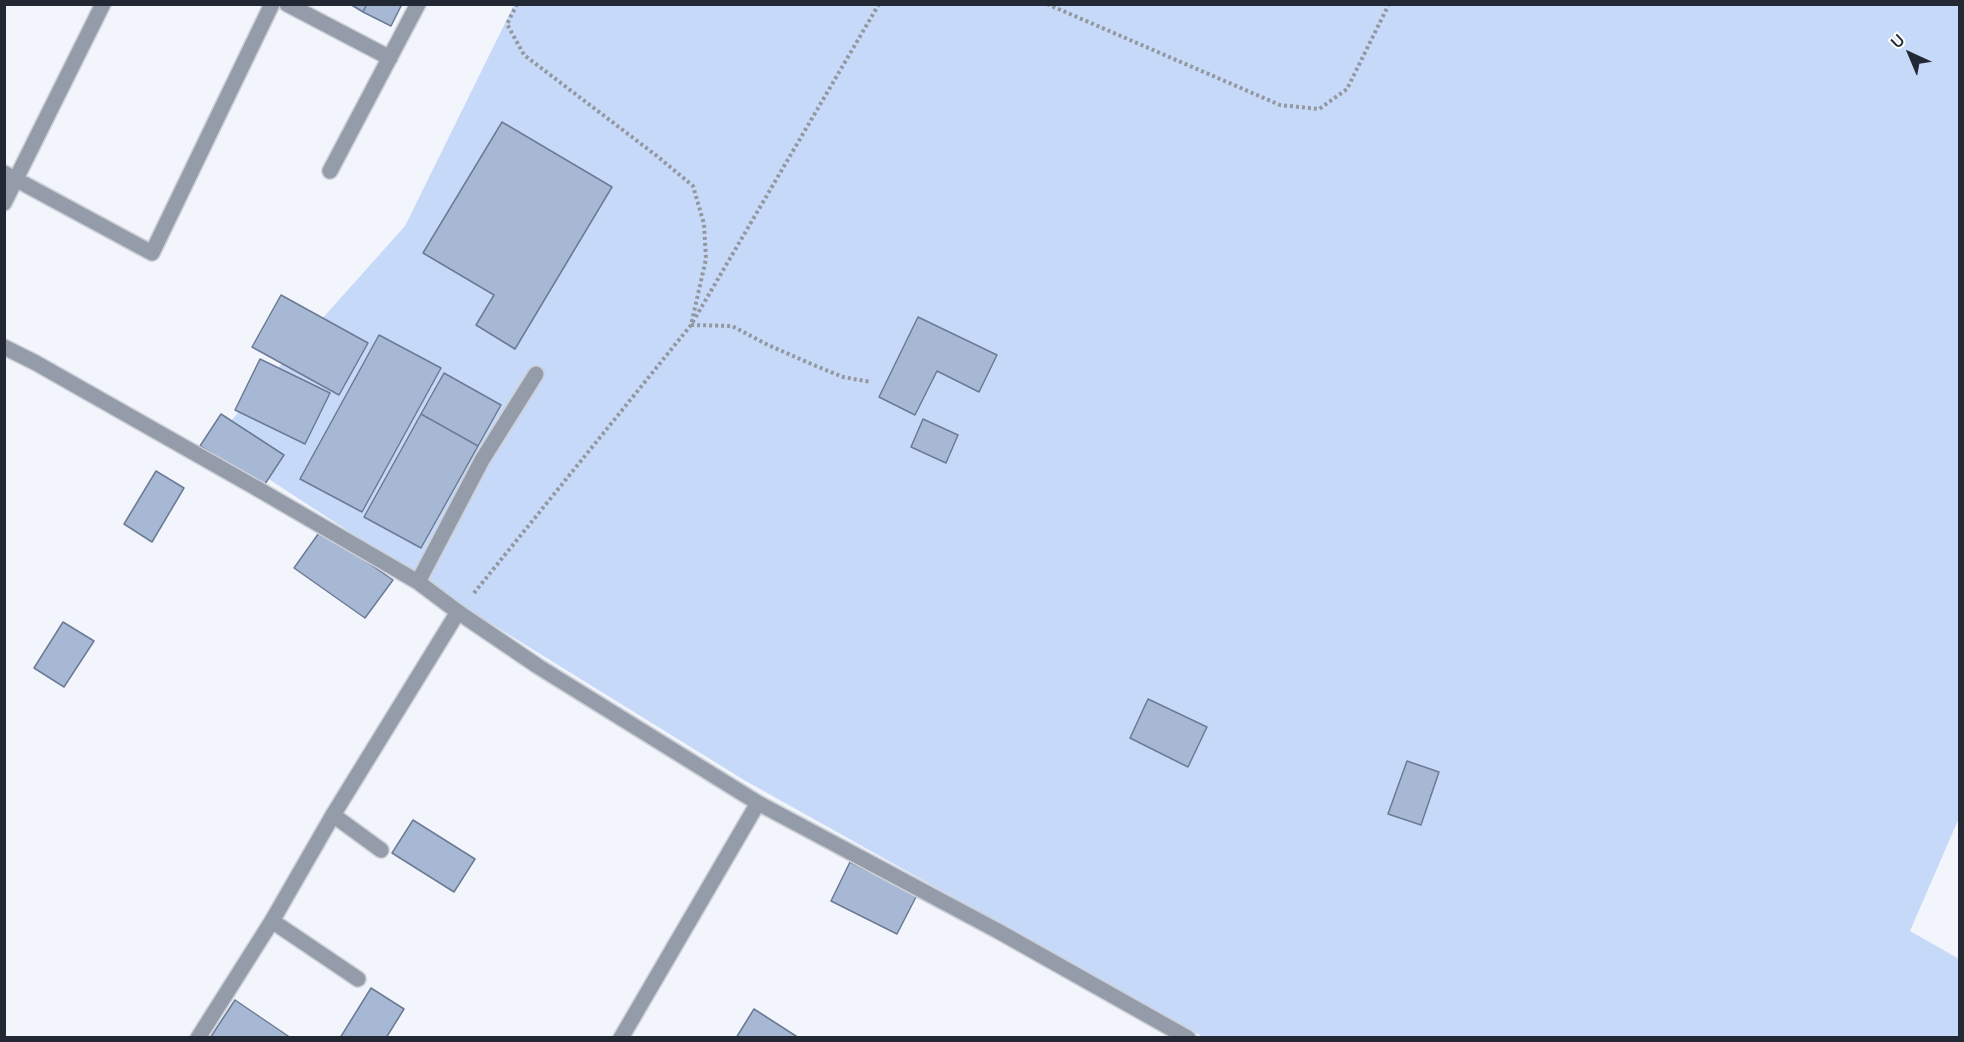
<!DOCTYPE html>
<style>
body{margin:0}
#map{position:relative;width:1964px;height:1042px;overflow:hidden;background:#f2f5fb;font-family:Manrope,sans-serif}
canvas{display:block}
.frame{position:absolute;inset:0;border:6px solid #232934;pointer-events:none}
.north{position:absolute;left:1880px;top:24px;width:60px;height:60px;-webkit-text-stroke:4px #fff;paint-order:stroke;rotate:316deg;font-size:16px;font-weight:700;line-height:24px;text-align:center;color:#232934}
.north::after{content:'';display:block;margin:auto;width:21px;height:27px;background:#232934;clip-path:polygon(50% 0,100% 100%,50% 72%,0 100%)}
</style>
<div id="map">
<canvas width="1964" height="1042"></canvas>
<div class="frame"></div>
<div class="north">U</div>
</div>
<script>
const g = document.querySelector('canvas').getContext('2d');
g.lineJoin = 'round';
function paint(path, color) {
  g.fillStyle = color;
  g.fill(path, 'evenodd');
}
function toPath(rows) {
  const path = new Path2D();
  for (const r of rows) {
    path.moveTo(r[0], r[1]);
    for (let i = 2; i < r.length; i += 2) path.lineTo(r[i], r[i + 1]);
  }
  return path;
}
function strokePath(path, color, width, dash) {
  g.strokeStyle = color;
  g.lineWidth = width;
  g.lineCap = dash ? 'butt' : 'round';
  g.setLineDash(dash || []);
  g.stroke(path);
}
paint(toPath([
 [514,5,1959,5,1959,818,1910,931,1959,959,1959,1037,1203,1037,744,780,469,610,212,442,405,226]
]), '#c7d9f8');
const building = toPath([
 [350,4,367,4,363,12,350,4],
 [367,4,402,4,391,26,363,12,367,4],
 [502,122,612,187,515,349,476,325,494,295,423,253,502,122],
 [281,295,368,343,339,395,252,347,281,295],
 [918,317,997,355,979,392,937,371,915,415,879,397,918,317],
 [379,335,441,368,362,512,300,479,379,335],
 [260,359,330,393,305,444,235,410,260,359],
 [444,373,501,405,478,446,421,414,444,373],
 [221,414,284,455,263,487,200,446,221,414],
 [421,414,478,446,421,548,364,517,421,414],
 [923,419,958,435,946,463,911,447,923,419],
 [156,471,184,488,152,542,124,524,156,471],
 [321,530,393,580,365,618,294,568,321,530],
 [63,622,94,641,64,687,34,668,63,622],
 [1148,699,1207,727,1188,767,1130,738,1148,699],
 [1407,761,1439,772,1421,825,1388,814,1407,761],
 [413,820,475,859,454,892,392,853,413,820],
 [850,862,917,895,897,934,831,901,850,862],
 [371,988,404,1009,386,1038,340,1038,371,988],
 [235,1000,291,1038,210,1038,235,1000],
 [754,1009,799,1038,736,1038,754,1009]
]);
paint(building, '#a7b8d4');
strokePath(building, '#6c7b95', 1.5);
const service = toPath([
 [258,489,418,582,458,612],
 [418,582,482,460,536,374],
 [333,815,381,850],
 [272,921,358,979]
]);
const minor = toPath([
 [287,4,390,58],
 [330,171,418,4],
 [4,173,152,253,272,4],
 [4,203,103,4],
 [4,347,36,363,258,489],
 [198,1038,272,921,333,815,458,612,539,667,758,803,998,931,1188,1038],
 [621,1038,758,803]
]);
strokePath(service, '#cdd0d7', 18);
strokePath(minor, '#cdd0d7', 18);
strokePath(toPath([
 [517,4,507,24,524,55,657,156,693,186,704,224,706,259,691,325,732,326,768,345,816,366,843,377,871,382],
 [1047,4,1280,105,1319,109,1347,89,1389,4],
 [474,593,691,325,879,4]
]), '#9398a0', 4, [3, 3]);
strokePath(service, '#959ca9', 15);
strokePath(minor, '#959ca9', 15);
</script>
